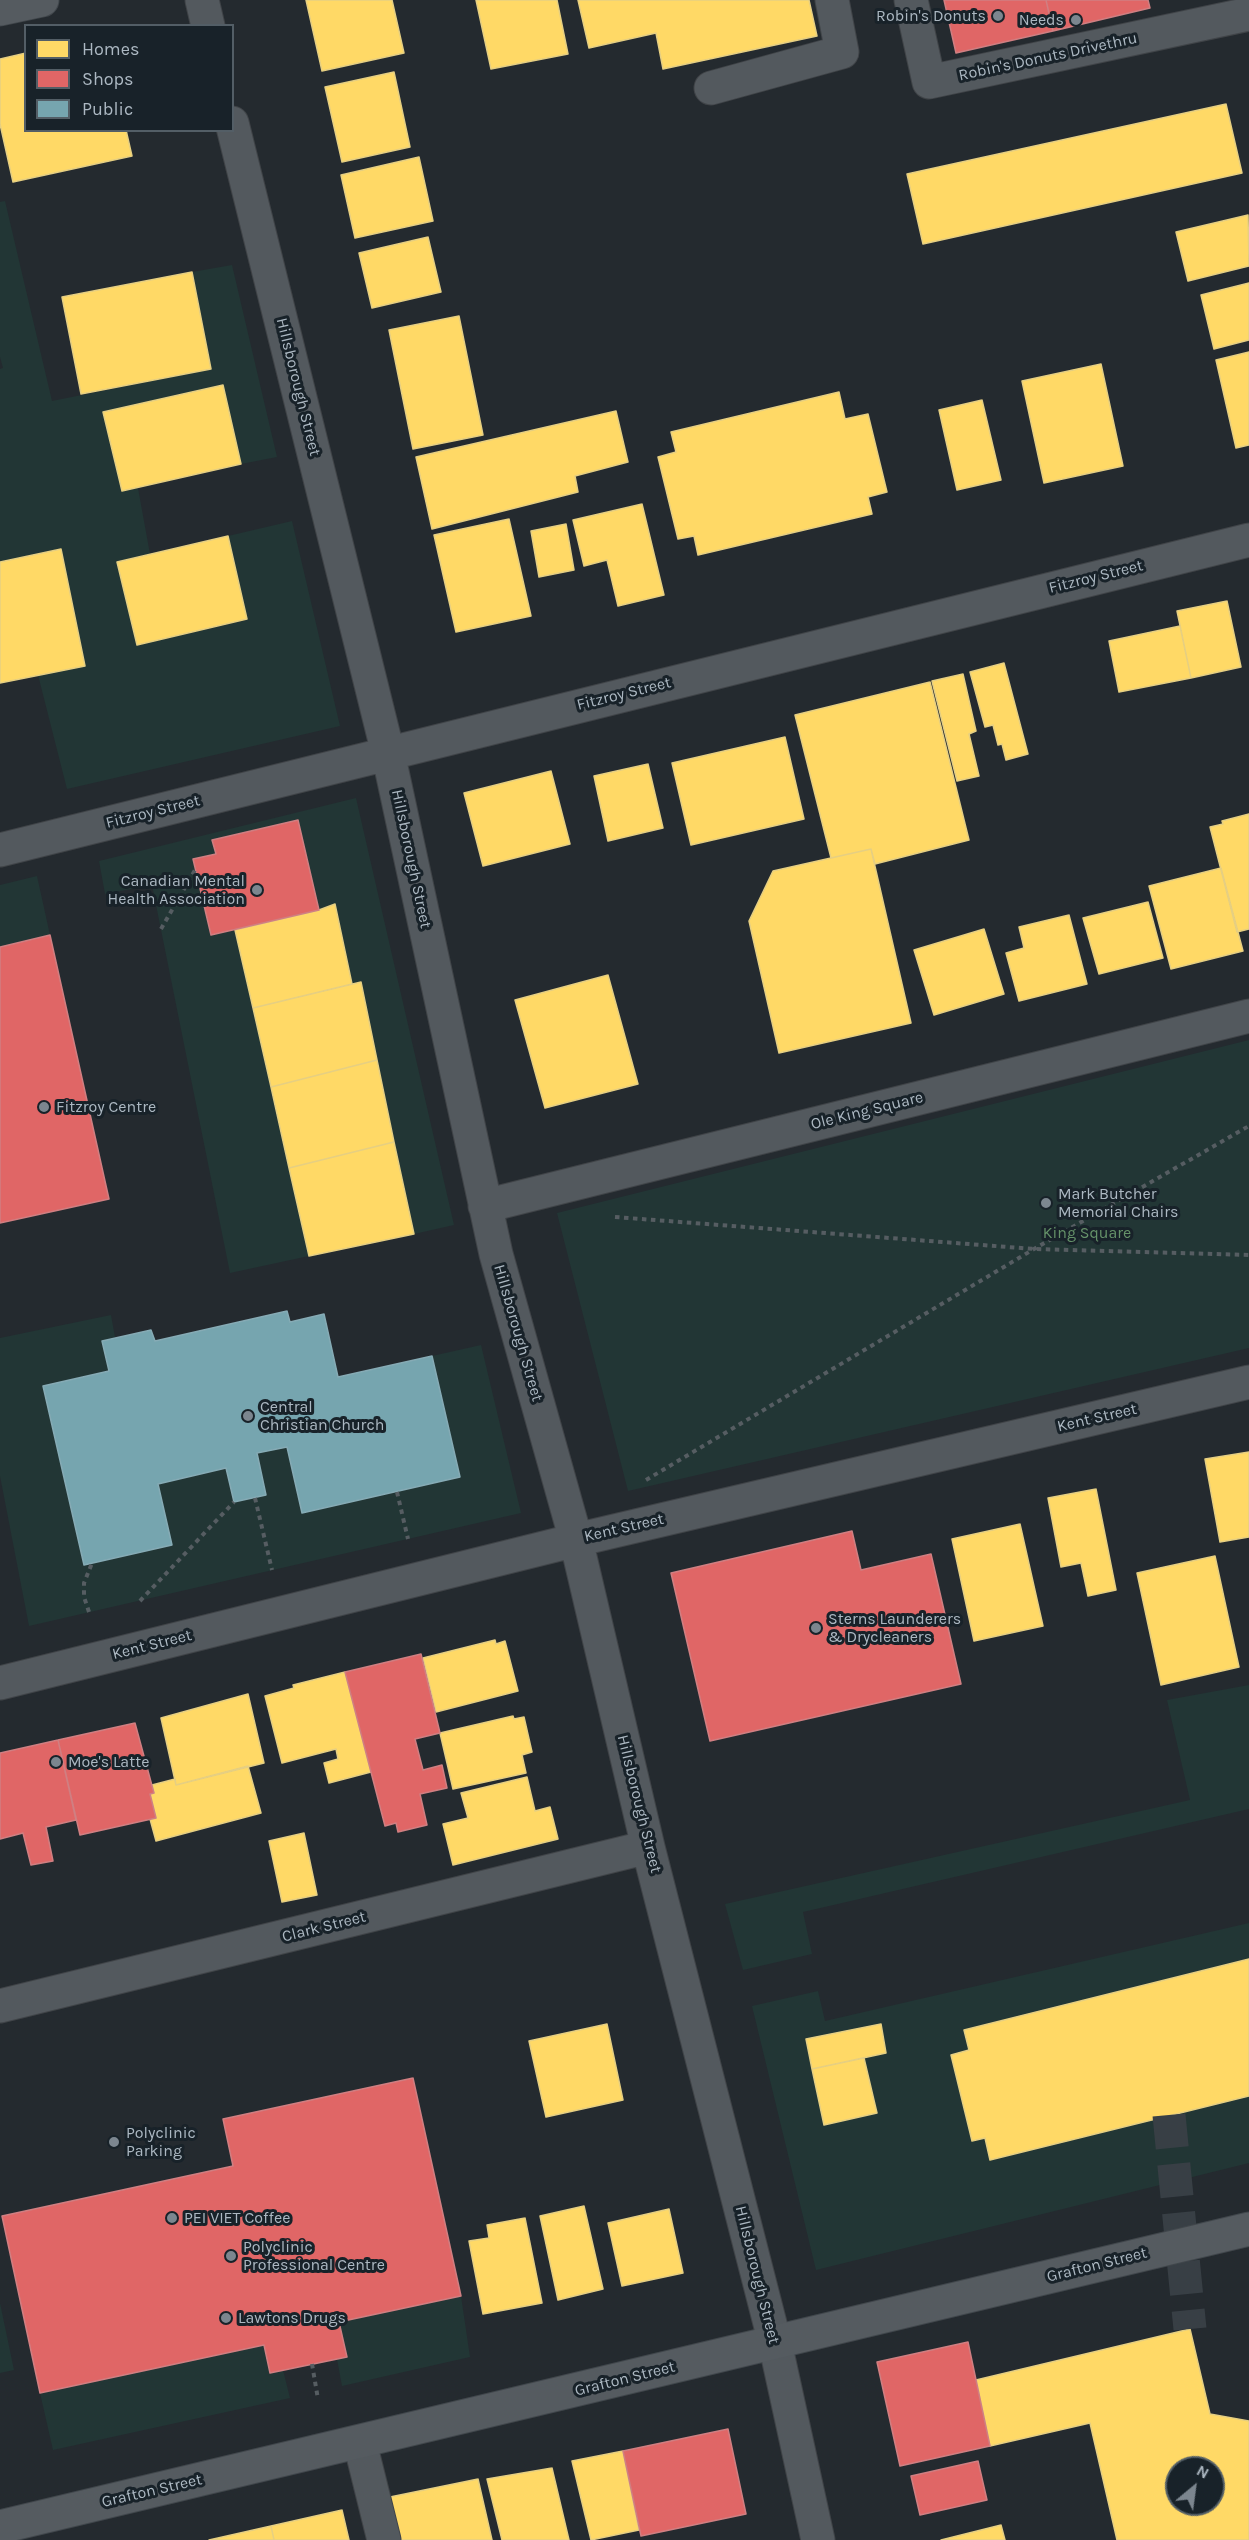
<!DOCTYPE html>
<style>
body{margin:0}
#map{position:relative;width:1249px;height:2540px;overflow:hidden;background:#242a2f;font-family:Karla,sans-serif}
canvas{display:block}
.legend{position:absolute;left:24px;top:24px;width:210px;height:108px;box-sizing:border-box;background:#182229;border:2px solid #535e66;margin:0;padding:8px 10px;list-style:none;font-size:18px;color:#acb8c2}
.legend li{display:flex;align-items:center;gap:12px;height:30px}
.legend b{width:30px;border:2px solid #535e66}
.north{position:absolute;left:1165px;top:2456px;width:60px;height:60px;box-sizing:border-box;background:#182229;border:2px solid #535e66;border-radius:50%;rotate:29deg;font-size:16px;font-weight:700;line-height:24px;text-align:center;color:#acb8c2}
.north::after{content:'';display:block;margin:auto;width:21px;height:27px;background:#7c868f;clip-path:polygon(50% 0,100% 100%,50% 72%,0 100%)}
</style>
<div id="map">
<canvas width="1249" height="2540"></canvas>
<ul class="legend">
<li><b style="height:16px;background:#ffd966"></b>Homes</li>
<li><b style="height:16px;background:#e06666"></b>Shops</li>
<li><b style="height:16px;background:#76a5af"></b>Public</li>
</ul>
<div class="north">N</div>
</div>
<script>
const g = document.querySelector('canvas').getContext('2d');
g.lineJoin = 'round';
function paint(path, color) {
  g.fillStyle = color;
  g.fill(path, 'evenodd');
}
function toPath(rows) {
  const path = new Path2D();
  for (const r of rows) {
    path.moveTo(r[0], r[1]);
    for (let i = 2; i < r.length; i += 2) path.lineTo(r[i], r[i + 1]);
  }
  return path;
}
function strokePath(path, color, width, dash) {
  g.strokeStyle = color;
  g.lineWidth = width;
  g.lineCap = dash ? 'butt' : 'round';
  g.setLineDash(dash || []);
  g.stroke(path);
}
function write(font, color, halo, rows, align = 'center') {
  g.font = font + ' Karla,sans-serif';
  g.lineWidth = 6;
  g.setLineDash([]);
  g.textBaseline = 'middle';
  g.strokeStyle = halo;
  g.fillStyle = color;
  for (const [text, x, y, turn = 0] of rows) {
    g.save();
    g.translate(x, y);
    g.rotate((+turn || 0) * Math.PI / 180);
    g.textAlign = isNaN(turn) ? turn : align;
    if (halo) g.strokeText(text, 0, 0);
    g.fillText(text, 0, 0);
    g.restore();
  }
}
paint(toPath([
 [5,201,52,401,211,369,192,272,232,265,277,457,241,464,223,385,104,412,122,491,138,488,150,554,117,562,137,645,247,620,228,536,292,521,340,726,67,789,38,675,84,666,60,549,0,562,0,369,3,368,0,357,0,202],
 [356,798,454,1225,414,1234,360,982,352,984,335,904,319,910,298,820,212,840,216,854,193,860,211,935,235,930,309,1256,230,1273,152,885,105,894,99,861],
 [37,876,50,935,0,947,0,885],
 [1249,1040,1249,1348,628,1491,557,1213],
 [111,1315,115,1337,102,1341,109,1371,43,1386,84,1565,171,1545,158,1484,226,1468,234,1502,266,1495,257,1453,287,1447,302,1513,460,1477,432,1356,481,1345,521,1513,29,1626,0,1476,0,1338],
 [1249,1685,1249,1809,803,1912,812,1954,743,1970,725,1904,1190,1800,1167,1700],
 [1249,1923,1249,2163,816,2270,752,2006,818,1991,825,2021],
 [461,2296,470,2357,342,2386,337,2359,347,2356,339,2322],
 [0,2303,14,2370,0,2373],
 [264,2345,270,2372,283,2370,290,2398,53,2450,40,2393]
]), '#223635');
const homes = toPath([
 [306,0,392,0,404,53,322,71,306,0],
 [476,0,557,0,568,54,491,69,476,0],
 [578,0,809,0,817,36,663,69,656,33,589,48,578,0],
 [26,53,26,130,126,130,132,156,13,182,0,124,0,59,26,53],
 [394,72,410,147,342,162,325,87,394,72],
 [1226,104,1242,173,923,244,907,174,1226,104],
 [419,157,433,221,355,238,341,175,419,157],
 [1248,215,1249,266,1188,281,1176,232,1248,215],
 [428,237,441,292,372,308,359,253,428,237],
 [192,272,211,369,81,394,62,297,192,272],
 [1249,283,1249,340,1214,349,1201,295,1249,283],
 [459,316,483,435,413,449,389,330,459,316],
 [1249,352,1249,445,1236,448,1216,360,1249,352],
 [1101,364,1123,466,1044,483,1022,381,1101,364],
 [223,385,241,464,122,491,103,412,223,385],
 [839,392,845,419,868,414,887,492,868,497,872,514,698,555,694,536,678,539,658,457,676,452,671,432,839,392],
 [982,400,1001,480,957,490,939,410,982,400],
 [616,411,628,462,575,476,578,492,432,529,416,457,616,411],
 [642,504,664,595,618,606,607,560,584,566,573,520,642,504],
 [509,519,531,616,456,632,434,535,509,519],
 [566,524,574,570,539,577,531,531,566,524],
 [228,536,247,619,137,645,117,562,228,536],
 [61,549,85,666,0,683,0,562,61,549],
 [1227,601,1241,667,1191,678,1177,611,1227,601],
 [1180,626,1191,678,1119,692,1109,641,1180,626],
 [1004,663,1028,754,1006,760,1002,744,998,745,993,725,985,727,970,672,1004,663],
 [963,674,976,731,969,734,979,776,957,781,932,681,963,674],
 [930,682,969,840,875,864,871,849,831,858,795,715,930,682],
 [785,737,804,819,691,845,672,763,785,737],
 [648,764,663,828,608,841,594,776,648,764],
 [551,771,570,844,483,866,464,793,551,771],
 [1249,814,1249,929,1237,932,1210,827,1223,824,1222,821,1249,814],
 [871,849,911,1023,779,1053,749,921,773,871,871,849],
 [1221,868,1243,951,1171,969,1149,886,1221,868],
 [1148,902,1163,958,1099,974,1083,918,1148,902],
 [335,904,352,984,253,1008,235,930,319,910,335,904],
 [1069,915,1087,984,1019,1001,1006,953,1024,948,1019,927,1069,915],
 [984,929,1004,994,934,1015,914,950,984,929],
 [608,975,638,1084,545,1108,515,1000,608,975],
 [361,982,377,1060,271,1087,253,1008,361,982],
 [377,1060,394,1142,289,1168,271,1087,377,1060],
 [394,1142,414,1234,309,1256,289,1168,394,1142],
 [1249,1452,1249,1537,1220,1542,1205,1459,1249,1452],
 [1096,1489,1116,1590,1088,1596,1081,1563,1061,1567,1048,1498,1096,1489],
 [1020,1524,1043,1626,974,1641,952,1539,1020,1524],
 [1215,1556,1239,1667,1161,1685,1137,1573,1215,1556],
 [495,1640,496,1644,505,1641,518,1691,436,1712,423,1658,495,1640],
 [345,1672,371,1772,329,1783,324,1763,338,1759,336,1749,282,1763,265,1696,294,1688,293,1685,345,1672],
 [248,1694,264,1763,176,1785,161,1718,248,1694],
 [513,1716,514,1719,524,1717,532,1752,522,1755,526,1773,453,1789,440,1733,513,1716],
 [248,1766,261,1813,156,1841,150,1819,156,1818,150,1794,154,1793,152,1785,175,1779,176,1785,248,1766],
 [527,1777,535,1811,550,1807,558,1839,453,1865,443,1824,468,1818,461,1793,527,1777],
 [304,1833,317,1895,282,1902,269,1841,304,1833],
 [1249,1959,1249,2096,990,2160,985,2138,972,2141,951,2055,969,2050,964,2030,1249,1959],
 [607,2024,623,2100,546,2117,529,2041,607,2024],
 [881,2024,886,2053,812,2069,806,2039,881,2024],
 [864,2058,877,2113,824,2125,812,2069,864,2058],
 [584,2206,603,2289,558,2300,540,2216,584,2206],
 [669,2209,683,2273,622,2286,608,2223,669,2209],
 [525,2218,542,2303,483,2314,469,2241,489,2238,487,2225,525,2218],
 [1190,2329,1210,2414,1249,2421,1249,2540,1117,2540,1090,2423,990,2446,976,2380,1190,2329],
 [1177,2468,1213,2468,1213,2504,1177,2504,1177,2468],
 [623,2451,639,2530,591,2540,572,2461,623,2451],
 [552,2468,569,2540,502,2540,487,2479,552,2468],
 [478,2479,492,2540,401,2540,390,2497,478,2479],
 [342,2510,349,2540,274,2540,271,2526,342,2510],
 [1001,2525,1005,2540,941,2540,1001,2525],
 [271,2526,274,2540,209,2540,271,2526]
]);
paint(homes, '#ffd966');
strokePath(homes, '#e6cf82', 1.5);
const shops = toPath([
 [944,0,1046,0,1053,31,956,53,944,0],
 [1046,0,1148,0,1150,8,1053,31,1046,0],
 [298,820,319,910,211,935,193,859,216,854,212,840,298,820],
 [50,935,109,1199,0,1223,0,947,50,935],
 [852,1531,861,1570,931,1554,961,1684,710,1741,671,1573,852,1531],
 [421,1654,440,1733,415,1739,423,1770,442,1765,447,1788,420,1794,427,1825,398,1832,396,1823,385,1826,345,1672,421,1654],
 [135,1723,154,1793,150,1794,156,1818,80,1835,58,1740,135,1723],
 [58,1740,76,1820,46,1827,53,1861,31,1865,23,1833,0,1839,0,1753,58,1740],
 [413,2078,461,2296,339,2322,347,2357,270,2373,264,2345,40,2393,2,2216,233,2166,223,2119,413,2078],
 [968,2342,990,2446,900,2466,877,2362,968,2342],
 [728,2429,746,2514,641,2536,623,2451,728,2429],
 [978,2461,987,2500,920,2515,911,2476,978,2461]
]);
paint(shops, '#e06666');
strokePath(shops, '#d07f82', 1.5);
const public = toPath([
 [287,1311,290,1322,324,1314,338,1377,432,1356,460,1477,302,1513,287,1447,257,1453,266,1495,234,1502,226,1468,158,1484,172,1545,84,1565,43,1386,109,1371,102,1341,151,1330,155,1341,287,1311]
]);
paint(public, '#76a5af');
strokePath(public, '#86abb5', 1.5);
strokePath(toPath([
 [1169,2115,1190,2329]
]), '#383f45', 33, [33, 16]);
const minor = toPath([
 [202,0,208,26],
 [911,0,929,82,1249,14],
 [711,88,842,52,832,0],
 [232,123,388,753,496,1254,576,1540,648,1847,775,2343,818,2540],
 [0,850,1249,540],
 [485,1206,1249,1016],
 [0,1683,576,1540,1249,1382],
 [0,2006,648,1847],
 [360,2443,384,2540]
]);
const major = toPath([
 [0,9,42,0],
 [0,2527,1249,2229]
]);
strokePath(minor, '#404448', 35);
strokePath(major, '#41474c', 35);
strokePath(toPath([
 [161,929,195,870],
 [615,1217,1034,1249,1249,1255],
 [646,1480,1034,1249,1249,1126],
 [397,1492,408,1539],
 [255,1498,272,1570],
 [140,1601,234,1502],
 [89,1612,84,1597,84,1583,92,1563],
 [312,2364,318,2399]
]), '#565d62', 4, [4.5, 4.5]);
strokePath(minor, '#53595e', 33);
strokePath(major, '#555b60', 33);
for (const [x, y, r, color] of [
 [998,16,6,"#7c868f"],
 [1076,20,6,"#7c868f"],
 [257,890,6,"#7c868f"],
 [44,1107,6,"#7c868f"],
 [1046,1203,6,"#7c868f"],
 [248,1416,6,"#7c868f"],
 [816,1628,6,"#7c868f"],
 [56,1762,6,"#7c868f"],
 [114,2142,6,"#7c868f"],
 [172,2218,6,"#7c868f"],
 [231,2256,6,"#7c868f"],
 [226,2318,6,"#7c868f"]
]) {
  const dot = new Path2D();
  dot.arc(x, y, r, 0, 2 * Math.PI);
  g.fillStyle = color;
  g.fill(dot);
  strokePath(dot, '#182229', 2);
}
write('16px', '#acb8c2', '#182229', [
 ["Robin's Donuts",986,16,"right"],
 ["Needs",1064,20,"right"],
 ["Canadian Mental",245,881,"right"],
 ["Health Association",245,899,"right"],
 ["Fitzroy Centre",56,1107],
 ["Mark Butcher",1058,1194],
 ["Memorial Chairs",1058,1212],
 ["Central",260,1407],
 ["Christian Church",260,1425],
 ["Sterns Launderers",828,1619],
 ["& Drycleaners",828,1637],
 ["Moe's Latte",68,1762],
 ["Polyclinic",126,2133],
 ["Parking",126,2151],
 ["PEI VIET Coffee",184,2218],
 ["Polyclinic",243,2247],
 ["Professional Centre",243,2265],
 ["Lawtons Drugs",238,2318]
], 'left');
write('16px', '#acb8c2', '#182229', [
 ["Robin's Donuts Drivethru",1048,57,-12],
 ["Hillsborough Street",298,387,76],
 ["Fitzroy Street",1096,577,-14],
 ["Fitzroy Street",624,694,-14],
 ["Fitzroy Street",153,812,-14],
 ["Hillsborough Street",411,859,78],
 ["Ole King Square",867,1111,-14],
 ["Hillsborough Street",518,1333,74],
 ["Kent Street",1097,1418,-13],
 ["Kent Street",624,1528,-13],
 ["Kent Street",152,1645,-14],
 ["Hillsborough Street",639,1804,76],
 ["Clark Street",324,1927,-14],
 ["Grafton Street",1097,2265,-14],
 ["Hillsborough Street",757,2275,76],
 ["Grafton Street",625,2379,-14],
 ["Grafton Street",152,2491,-13]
]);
write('16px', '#659269', '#182229', [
 ["King Square",1087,1233]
]);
</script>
